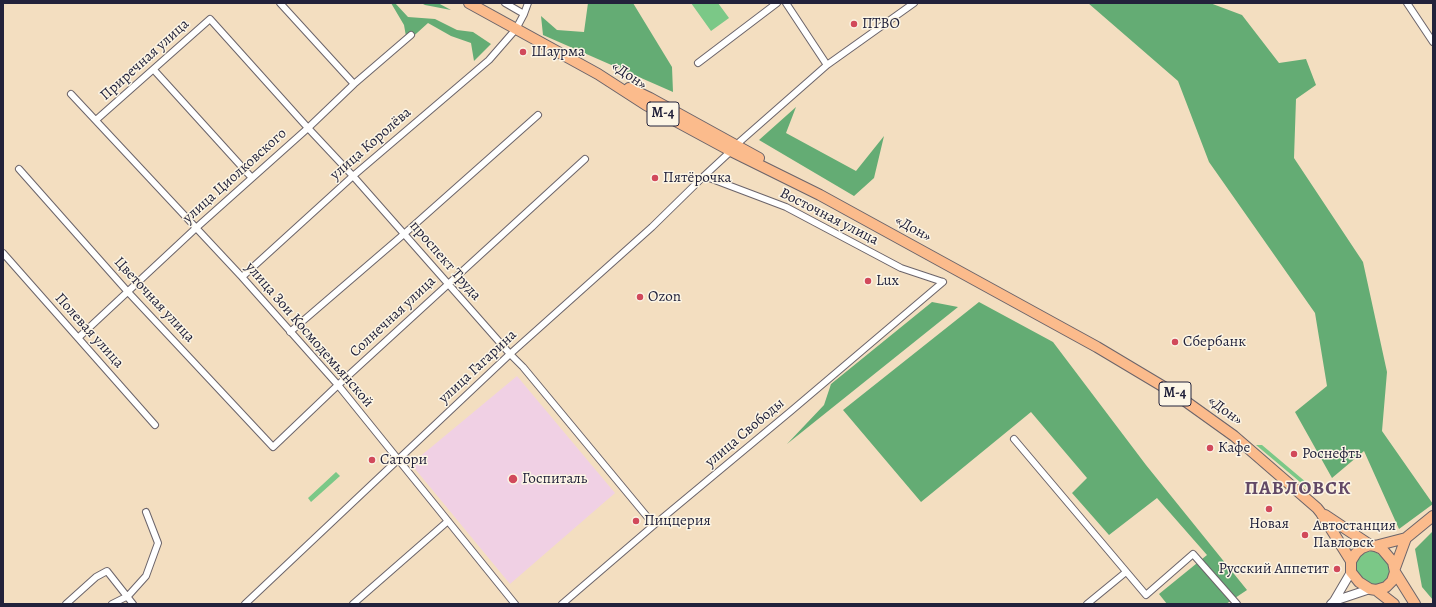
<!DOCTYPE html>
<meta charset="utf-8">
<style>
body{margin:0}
#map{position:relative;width:1436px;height:607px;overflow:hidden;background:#f3dec0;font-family:Alegreya,serif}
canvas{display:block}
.frame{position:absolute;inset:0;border:4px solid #22223b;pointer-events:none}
</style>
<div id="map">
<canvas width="1436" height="607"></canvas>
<div class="frame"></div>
</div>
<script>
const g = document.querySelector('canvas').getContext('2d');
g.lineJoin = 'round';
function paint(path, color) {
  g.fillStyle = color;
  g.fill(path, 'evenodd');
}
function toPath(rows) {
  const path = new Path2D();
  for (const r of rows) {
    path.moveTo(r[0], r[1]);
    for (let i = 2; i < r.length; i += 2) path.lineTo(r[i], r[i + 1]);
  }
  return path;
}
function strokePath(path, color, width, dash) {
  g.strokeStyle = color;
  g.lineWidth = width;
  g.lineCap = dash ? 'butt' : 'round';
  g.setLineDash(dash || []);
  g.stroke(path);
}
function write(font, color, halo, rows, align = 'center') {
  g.font = font + ' Alegreya,serif';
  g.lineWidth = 3;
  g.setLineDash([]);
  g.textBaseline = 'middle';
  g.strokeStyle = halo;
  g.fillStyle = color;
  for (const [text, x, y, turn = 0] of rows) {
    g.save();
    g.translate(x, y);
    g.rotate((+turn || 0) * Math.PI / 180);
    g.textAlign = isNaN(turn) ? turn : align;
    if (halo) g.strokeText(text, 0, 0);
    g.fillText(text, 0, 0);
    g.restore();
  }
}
paint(toPath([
 [517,376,615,493,510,584,411,464]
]), '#f0d0e4');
paint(toPath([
 [691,3,718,3,729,18,711,31],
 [1256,445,1262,445,1307,483,1306,487],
 [336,472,340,476,311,502,308,498],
 [1372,551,1377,553,1383,558,1389,564,1391,569,1387,581,1378,587,1365,582,1357,572,1356,568,1356,563,1359,557,1366,552]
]), '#7bc887');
paint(toPath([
 [391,3,395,3,408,17,435,19,457,30,473,32,491,44,474,61,471,43,451,36,428,23,407,42,404,25],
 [421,3,438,3,451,10,425,5],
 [588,3,633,3,672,67,673,92,543,35,541,16,557,30,584,32],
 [1088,3,1210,3,1242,15,1279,63,1306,59,1316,85,1296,99,1294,158,1363,262,1387,372,1382,431,1433,504,1399,529,1364,451,1332,478,1295,412,1327,386,1315,313,1209,162,1178,81],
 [796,107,786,133,856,171,884,136,874,178,854,196,759,140],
 [932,302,958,307,787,444,824,405,831,384],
 [979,302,1053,342,1146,465,1247,590,1226,604,1167,604,1159,594,1207,555,1157,498,1109,535,1072,493,1087,478,1031,412,921,502,843,410],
 [1433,531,1433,600,1422,587,1415,549]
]), '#64ac74');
const minor = toPath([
 [280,3,354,84],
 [786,3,827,65],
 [1407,3,1433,42],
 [524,14,528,3],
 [698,63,777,3],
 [154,70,252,178],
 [71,94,242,277,338,385,515,604],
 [96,120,210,19,308,128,353,176,510,354,523,367,654,525],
 [736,145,827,65,914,3],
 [19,169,128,292,273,447,338,385,585,159],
 [704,176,786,207,901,268,943,282],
 [3,253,155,425],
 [242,277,353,176,489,60,516,29,524,14,505,3],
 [290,332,404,234,538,115],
 [78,338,196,228,308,128,354,84,411,35],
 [1014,439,1146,595,1193,554,1237,604],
 [66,604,96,577,107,571,133,604],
 [112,604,128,596,146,576,158,543,146,512],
 [245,604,510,354,652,227,704,176,731,151],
 [353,604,448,521],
 [562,604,654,525,791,411,943,282],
 [1087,604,1126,572]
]);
const tertiary = toPath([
 [1334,601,1370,589],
 [1331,604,1334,601,1351,572]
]);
const primary = toPath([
 [469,3,598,74,646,105,731,151,820,195,1097,347,1174,393,1234,436,1317,508,1321,513,1351,561],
 [629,88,650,98,759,158],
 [1325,515,1370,545,1375,546,1382,549,1393,562,1395,572,1392,581,1386,587,1376,590],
 [1370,545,1362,548,1356,553,1351,561,1351,572,1359,582,1370,589,1376,590,1394,604],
 [1375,546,1406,538,1433,516],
 [1395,568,1406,538],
 [1395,572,1415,604]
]);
strokePath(minor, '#6b646a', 8);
strokePath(tertiary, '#6b646a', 10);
strokePath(primary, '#6b646a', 12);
strokePath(minor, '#fff', 6);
strokePath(tertiary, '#fff', 8);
strokePath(primary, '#fbbb8c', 10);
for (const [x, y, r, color] of [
 [854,24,4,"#d1495b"],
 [523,52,4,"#d1495b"],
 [655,178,4,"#d1495b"],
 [868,281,4,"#d1495b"],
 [640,297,4,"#d1495b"],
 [1175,342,4,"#d1495b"],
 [1210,448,4,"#d1495b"],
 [1294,454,4,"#d1495b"],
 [372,460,4,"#d1495b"],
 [513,479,5,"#d1495b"],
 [1269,509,4,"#d1495b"],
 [636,521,4,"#d1495b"],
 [1305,535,4,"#d1495b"],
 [1337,569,4,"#d1495b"]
]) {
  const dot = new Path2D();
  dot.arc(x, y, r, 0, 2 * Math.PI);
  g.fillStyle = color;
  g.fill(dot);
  strokePath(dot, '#fcf5e5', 1.5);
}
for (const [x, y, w] of [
 [663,114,32],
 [1175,394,32]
]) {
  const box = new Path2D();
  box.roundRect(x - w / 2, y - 12, w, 24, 3);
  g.fillStyle = '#fcf5e5';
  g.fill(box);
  strokePath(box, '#22223b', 1);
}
write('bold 14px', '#22223b', null, [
 ["М-4",663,114],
 ["М-4",1175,394]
]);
write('15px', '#22223b', '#fcf5e5', [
 ["ПТВО",862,24],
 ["Шаурма",531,52],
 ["Пятёрочка",663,178],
 ["Lux",876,281],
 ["Ozon",648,297],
 ["Сбербанк",1183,342],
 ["Кафе",1218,448],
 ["Роснефть",1302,454],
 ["Сатори",380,460],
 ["Госпиталь",522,479],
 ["Пиццерия",644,521],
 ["Новая",1269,524,"center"],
 ["Автостанция",1313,526],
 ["Павловск",1313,543],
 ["Русский Аппетит",1329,569,"right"]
], 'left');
write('15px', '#22223b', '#fcf5e5', [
 ["Приречная улица",145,60,-42],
 ["«Дон»",629,76,33],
 ["улица Королёва",371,144,-41],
 ["улица Циолковского",235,176,-42],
 ["Восточная улица",829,217,27],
 ["«Дон»",913,229,29],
 ["проспект Труда",445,261,49],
 ["Цветочная улица",154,300,47],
 ["Солнечная улица",393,317,-43],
 ["Полевая улица",89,331,48],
 ["улица Зои Космодемьянской",309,335,49],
 ["улица Гагарина",478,367,-43],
 ["«Дон»",1225,411,36],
 ["улица Свободы",745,433,-40]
]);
g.letterSpacing = '1px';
write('bold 19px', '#624967', '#fcf5e5', [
 ["ПАВЛОВСК",1298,489]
]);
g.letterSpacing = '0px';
</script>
